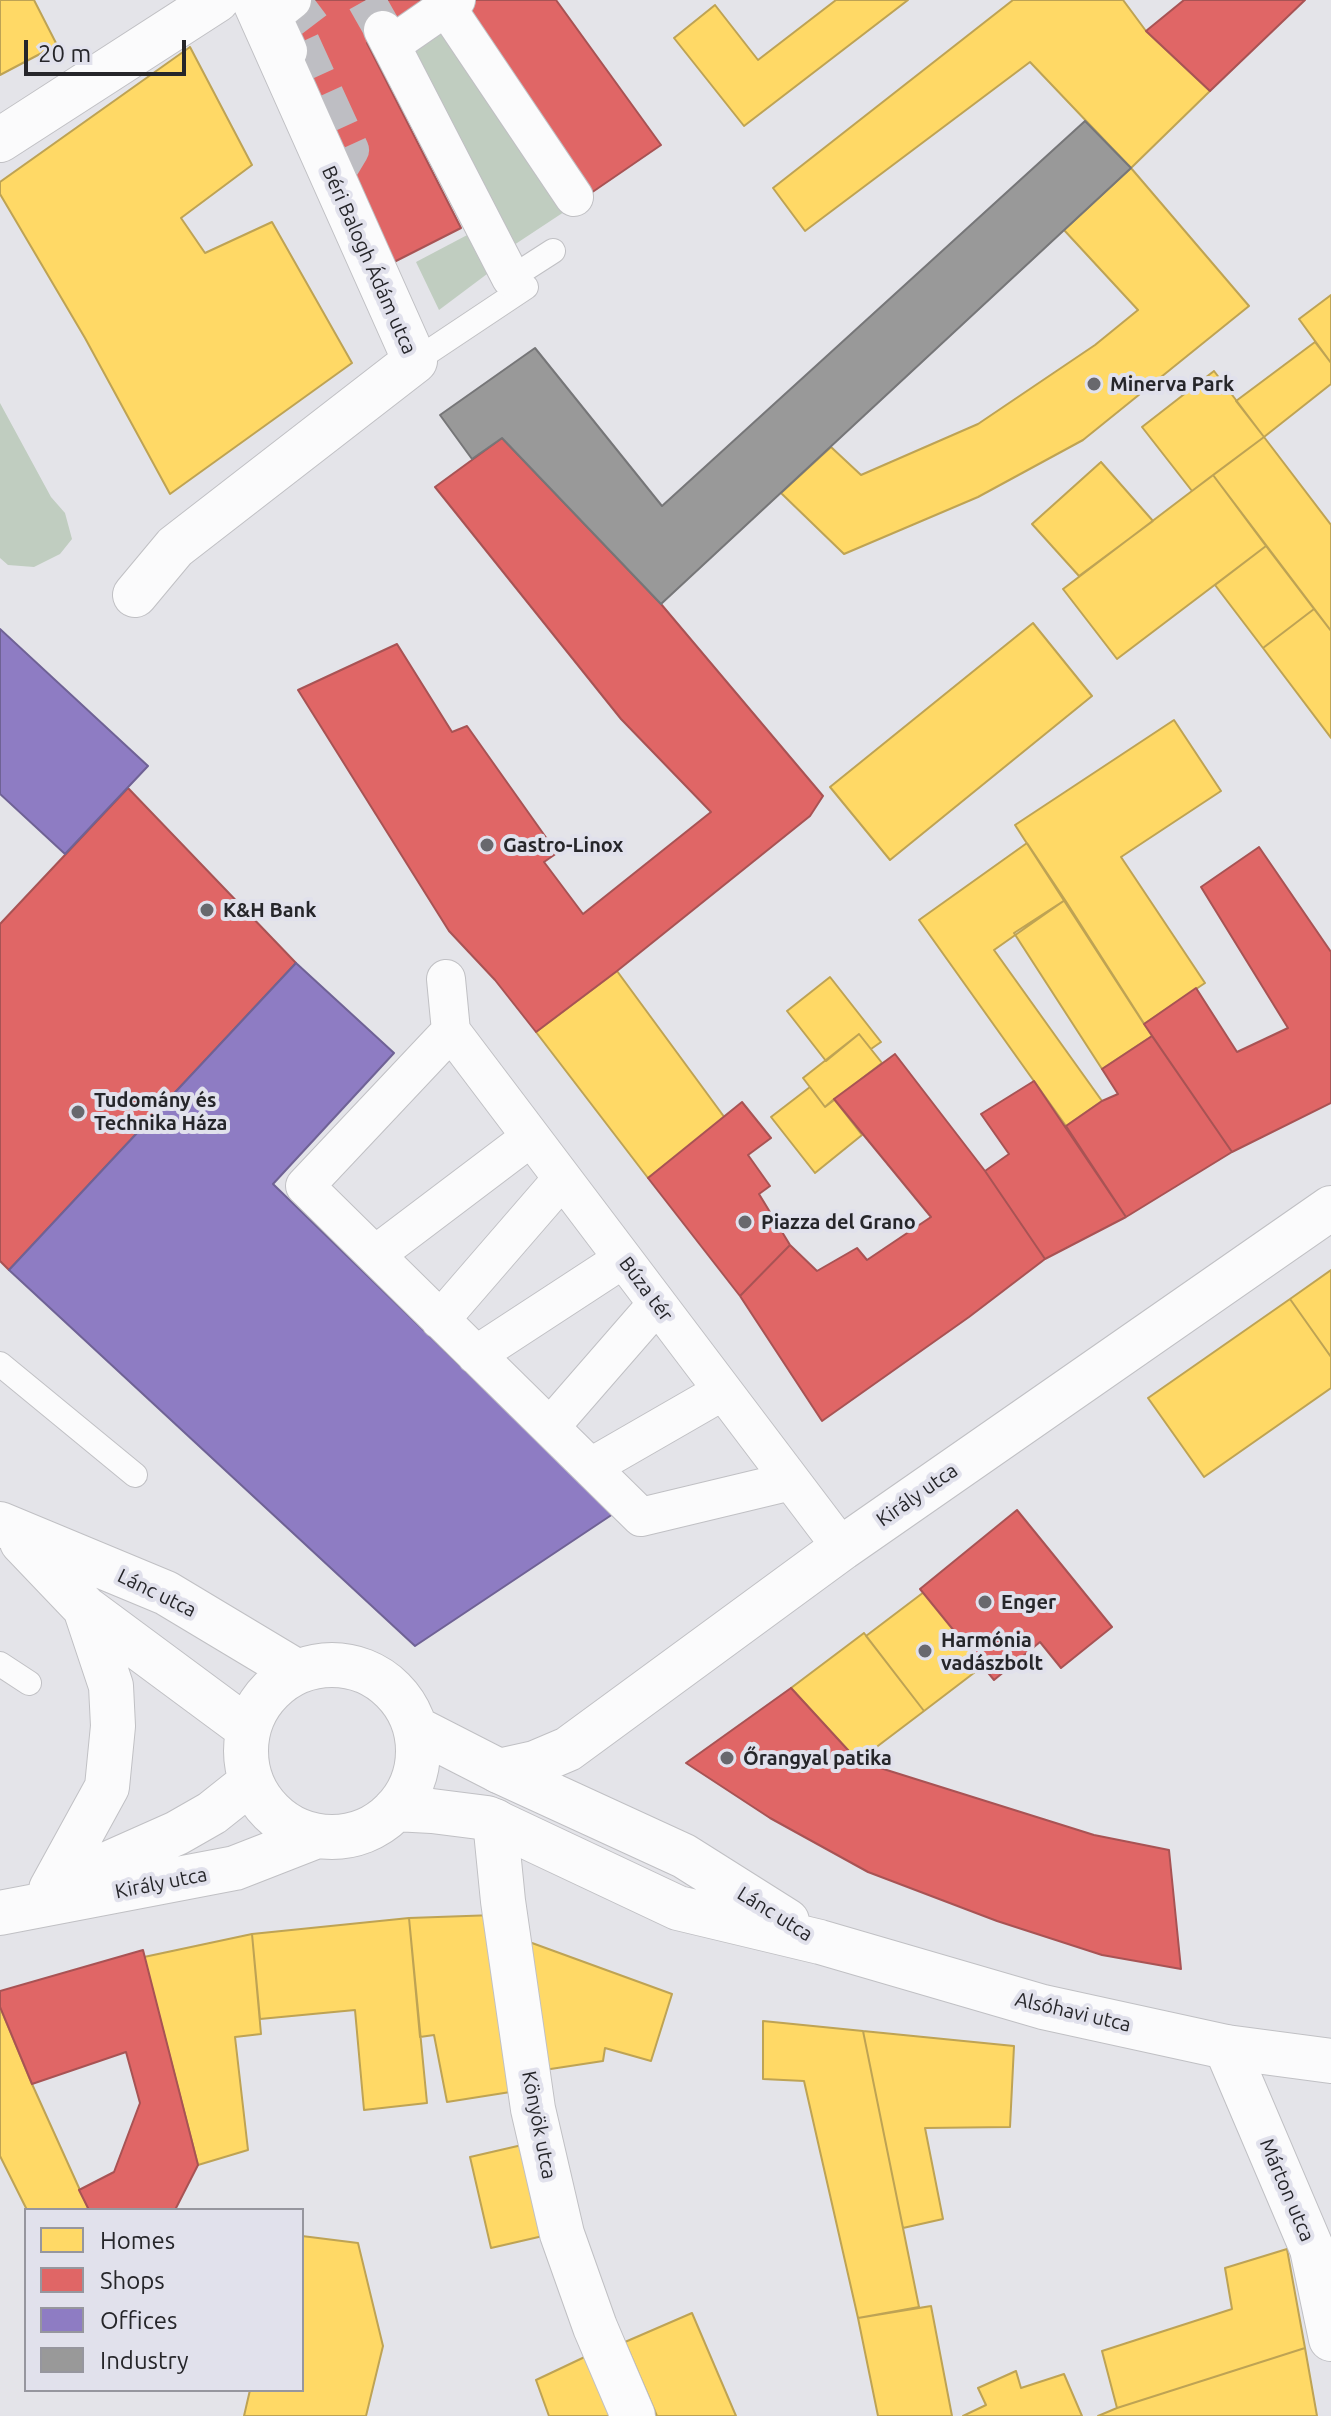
<!DOCTYPE html>
<meta charset="utf-8">
<style>
body{margin:0}
#map{position:relative;width:1331px;height:2416px;overflow:hidden;background:#e4e4e9;font-family:Ubuntu,sans-serif}
canvas{display:block}
.legend{position:absolute;left:24px;top:2208px;width:280px;height:184px;box-sizing:border-box;background:#e1e1ec;border:2px solid #96969e;margin:0;padding:10px 14px;list-style:none;font-size:24px;color:#26262a}
.legend li{display:flex;align-items:center;gap:16px;height:40px}
.legend b{width:40px;border:2px solid #96969e}
.scale{position:absolute;left:24px;top:40px;width:162px;height:36px;box-sizing:border-box;border:4px solid #26262a;border-top:0;padding-left:10px;font-size:24px;line-height:28px;white-space:nowrap;color:#26262a;-webkit-text-stroke:6px #e1e1ec;paint-order:stroke}
</style>
<div id="map">
<canvas width="1331" height="2416"></canvas>
<ul class="legend">
<li><b style="height:22px;background:#ffd966"></b>Homes</li>
<li><b style="height:22px;background:#e06666"></b>Shops</li>
<li><b style="height:22px;background:#8e7cc3"></b>Offices</li>
<li><b style="height:22px;background:#999"></b>Industry</li>
</ul>
<div class="scale">20 m</div>
</div>
<script>
const g = document.querySelector('canvas').getContext('2d');
g.lineJoin = 'round';
function paint(path, color) {
  g.fillStyle = color;
  g.fill(path, 'evenodd');
}
function toPath(rows) {
  const path = new Path2D();
  for (const r of rows) {
    if (r.length === 3) {
      path.moveTo(r[0] + r[2], r[1]);
      path.arc(r[0], r[1], r[2], 0, 2 * Math.PI);
      continue;
    }
    path.moveTo(r[0], r[1]);
    for (let i = 2; i < r.length; i += 2) path.lineTo(r[i], r[i + 1]);
  }
  return path;
}
function strokePath(path, color, width, dash) {
  g.strokeStyle = color;
  g.lineWidth = width;
  g.lineCap = dash ? 'butt' : 'round';
  g.setLineDash(dash || []);
  g.stroke(path);
}
function write(font, color, halo, rows, align = 'center') {
  g.font = font + ' Ubuntu,sans-serif';
  g.lineWidth = 8;
  g.setLineDash([]);
  g.textBaseline = 'middle';
  g.strokeStyle = halo;
  g.fillStyle = color;
  for (const [text, x, y, turn = 0] of rows) {
    g.save();
    g.translate(x, y);
    g.rotate((+turn || 0) * Math.PI / 180);
    g.textAlign = isNaN(turn) ? turn : align;
    if (halo) g.strokeText(text, 0, 0);
    g.fillText(text, 0, 0);
    g.restore();
  }
}
paint(toPath([
 [445,22,567,210,514,245,403,51],
 [471,233,491,271,439,310,416,262],
 [0,403,51,497,65,513,72,539,60,554,34,567,8,565,0,558]
]), '#c0cdc0');
const homes = toPath([
 [0,0,34,0,57,45,0,75,0,0],
 [836,0,908,0,744,126,674,38,715,5,758,60,836,0],
 [1013,0,1123,0,1146,31,1210,91,1131,168,1030,62,805,231,773,188,1013,0],
 [190,47,252,165,181,218,205,253,272,222,352,363,170,494,85,338,0,194,0,182,190,47],
 [1131,168,1249,306,1083,440,978,497,844,554,781,493,831,447,861,475,978,424,1095,345,1138,310,1064,230,1131,168],
 [1331,295,1331,363,1299,319,1331,295],
 [1315,342,1331,363,1331,384,1264,437,1236,401,1315,342],
 [1214,371,1264,437,1192,491,1142,427,1214,371],
 [1264,437,1331,525,1331,631,1213,475,1264,437],
 [1101,462,1153,521,1079,576,1032,524,1101,462],
 [1213,475,1266,546,1117,659,1063,589,1213,475],
 [1266,546,1314,609,1263,648,1215,585,1266,546],
 [1314,609,1331,631,1331,738,1263,648,1314,609],
 [1033,623,1092,696,890,860,830,787,1033,623],
 [1174,720,1221,791,1121,857,1205,983,1144,1024,1015,825,1174,720],
 [1027,843,1065,900,994,950,1102,1101,1066,1126,919,920,1027,843],
 [1065,900,1152,1036,1102,1069,1014,933,1065,900],
 [617,971,725,1118,648,1178,536,1032,617,971],
 [830,977,881,1042,871,1049,859,1034,826,1061,787,1011,830,977],
 [859,1034,882,1063,825,1107,803,1078,859,1034],
 [810,1087,825,1107,834,1099,862,1135,815,1173,771,1117,810,1087],
 [1331,1270,1331,1357,1290,1299,1331,1270],
 [1290,1299,1331,1357,1331,1388,1204,1477,1148,1398,1290,1299],
 [924,1592,983,1666,924,1711,866,1636,924,1592],
 [864,1633,924,1711,858,1761,791,1688,864,1633],
 [495,1915,523,2090,447,2102,434,2035,420,2037,409,1918,495,1915],
 [409,1918,427,2103,364,2110,355,2010,260,2019,252,1934,409,1918],
 [252,1934,261,2034,235,2037,248,2150,198,2165,144,1957,252,1934],
 [532,1943,672,1994,651,2061,605,2048,603,2061,544,2070,522,1951,532,1943],
 [0,2007,32,2084,89,2210,27,2210,0,2156,0,2007],
 [763,2021,863,2031,919,2307,858,2318,804,2081,763,2079,763,2021],
 [863,2031,1014,2046,1010,2127,925,2128,943,2219,903,2228,863,2031],
 [522,2145,543,2236,491,2248,470,2157,522,2145],
 [302,2236,358,2243,383,2346,366,2416,244,2416,250,2390,302,2390,302,2236],
 [1287,2249,1305,2348,1117,2408,1102,2351,1232,2309,1225,2268,1287,2249],
 [931,2306,952,2416,878,2416,858,2318,931,2306],
 [692,2313,736,2416,657,2416,625,2342,692,2313],
 [1305,2348,1317,2416,1098,2416,1117,2408,1305,2348],
 [591,2354,618,2416,549,2416,536,2380,591,2354],
 [1016,2371,1021,2388,1064,2374,1082,2416,963,2416,986,2405,978,2388,1016,2371]
]);
paint(homes, '#ffd966');
strokePath(homes, '#bea354', 2);
const shops = toPath([
 [300,0,424,0,367,43,461,228,394,262,280,16,300,0],
 [459,0,556,0,661,145,591,193,459,0],
 [1184,0,1305,0,1210,91,1146,31,1184,0],
 [502,438,661,604,823,796,810,816,617,971,536,1032,495,980,449,931,298,690,397,644,452,732,467,726,557,853,544,862,583,914,711,812,621,719,435,487,502,438],
 [128,788,296,963,9,1270,0,1261,0,924,128,788],
 [1259,847,1331,952,1331,1103,1232,1152,1144,1024,1196,988,1237,1052,1288,1028,1201,887,1259,847],
 [1152,1036,1232,1152,1126,1217,1066,1126,1102,1101,1118,1094,1102,1069,1152,1036],
 [895,1054,985,1171,1045,1259,969,1317,822,1421,740,1296,790,1245,817,1271,857,1248,867,1260,931,1217,834,1099,895,1054],
 [1034,1081,1126,1217,1045,1259,985,1171,1009,1154,981,1114,1034,1081],
 [742,1102,771,1138,748,1155,770,1186,759,1194,790,1245,740,1296,648,1178,742,1102],
 [1017,1510,1112,1627,1061,1668,1040,1642,994,1680,920,1589,1017,1510],
 [791,1688,858,1761,1094,1835,1169,1850,1181,1969,1102,1955,997,1921,868,1872,770,1818,686,1763,791,1688],
 [143,1950,198,2165,175,2210,89,2210,79,2190,114,2172,140,2103,126,2052,32,2084,0,2007,0,1991,143,1950]
]);
paint(shops, '#e06666');
strokePath(shops, '#a85354', 2);
const offices = toPath([
 [0,629,148,766,65,854,0,794,0,629],
 [296,963,394,1053,273,1184,613,1514,415,1646,9,1270,296,963]
]);
paint(offices, '#8e7cc3');
strokePath(offices, '#6f6295', 2);
const industry = toPath([
 [1085,121,1131,168,661,604,502,438,472,459,440,415,535,348,662,506,1085,121]
]);
paint(industry, '#999');
strokePath(industry, '#767678', 2);
strokePath(toPath([
 [315,0,290,19,350,150,341,165],
 [366,0,383,30]
]), '#bebec3', 38, [38, 19]);
const service = toPath([
 [415,361,526,287,511,278,553,251],
 [0,1364,135,1475],
 [0,1664,29,1683]
]);
const pedestrian = toPath([
 [446,7,574,197],
 [383,30,511,278],
 [391,45,456,0],
 [288,51,272,16,292,0],
 [446,979,451,1031,305,1186,641,1517,791,1481],
 [451,1031,842,1548],
 [375,1255,531,1137],
 [440,1320,562,1179],
 [476,1355,623,1259],
 [550,1427,657,1304],
 [591,1467,723,1391]
]);
const minor = toPath([
 [0,140,217,0],
 [135,595,175,547,415,361,254,0],
 [499,1771,535,1763,568,1749,842,1548,1331,1208],
 [495,1821,503,1901,533,2109,562,2234,595,2327,633,2416],
 [1226,2047,1312,2249,1331,2339]
]);
const tertiary = toPath([
 [0,1524,166,1593,296,1671],
 [22,1542,85,1608,247,1728],
 [332,1751,86],
 [415,1728,499,1771,684,1856,787,1921],
 [395,1809,432,1811,487,1818,678,1908,820,1942,1043,2007,1226,2047,1331,2061],
 [60,1885,177,1833,212,1813,251,1782],
 [51,1889,107,1787,113,1726,111,1686,85,1608],
 [0,1913,235,1868,317,1836]
]);
strokePath(service, '#c0c0c4', 26);
strokePath(pedestrian, '#c0c0c4', 40);
strokePath(minor, '#c0c0c4', 46);
strokePath(tertiary, '#c0c0c4', 46);
strokePath(service, '#fbfbfc', 24);
strokePath(pedestrian, '#fbfbfc', 38);
strokePath(minor, '#fbfbfc', 44);
strokePath(tertiary, '#fbfbfc', 44);
for (const [x, y, r, color] of [
 [1094,384,8,"#68686d"],
 [487,845,8,"#68686d"],
 [207,910,8,"#68686d"],
 [78,1112,8,"#68686d"],
 [745,1222,8,"#68686d"],
 [985,1602,8,"#68686d"],
 [925,1651,8,"#68686d"],
 [727,1758,8,"#68686d"]
]) {
  const dot = new Path2D();
  dot.arc(x, y, r, 0, 2 * Math.PI);
  g.fillStyle = color;
  g.fill(dot);
  strokePath(dot, '#e1e1ec', 3);
}
write('20px', '#26262a', '#e1e1ec', [
 ["Béri Balogh Ádám utca",369,260,66],
 ["Búza tér",646,1289,53],
 ["Király utca",917,1495,-35],
 ["Lánc utca",157,1593,26],
 ["Király utca",161,1883,-11],
 ["Lánc utca",775,1914,32],
 ["Alsóhavi utca",1073,2012,13],
 ["Könyök utca",539,2125,79],
 ["Márton utca",1287,2190,67]
]);
write('bold 20px', '#26262a', '#e1e1ec', [
 ["Minerva Park",1110,384],
 ["Gastro-Linox",503,845],
 ["K&H Bank",223,910],
 ["Tudomány és",94,1100],
 ["Technika Háza",94,1123],
 ["Piazza del Grano",761,1222],
 ["Enger",1001,1602],
 ["Harmónia",941,1640],
 ["vadászbolt",941,1663],
 ["Őrangyal patika",743,1758]
], 'left');
</script>
